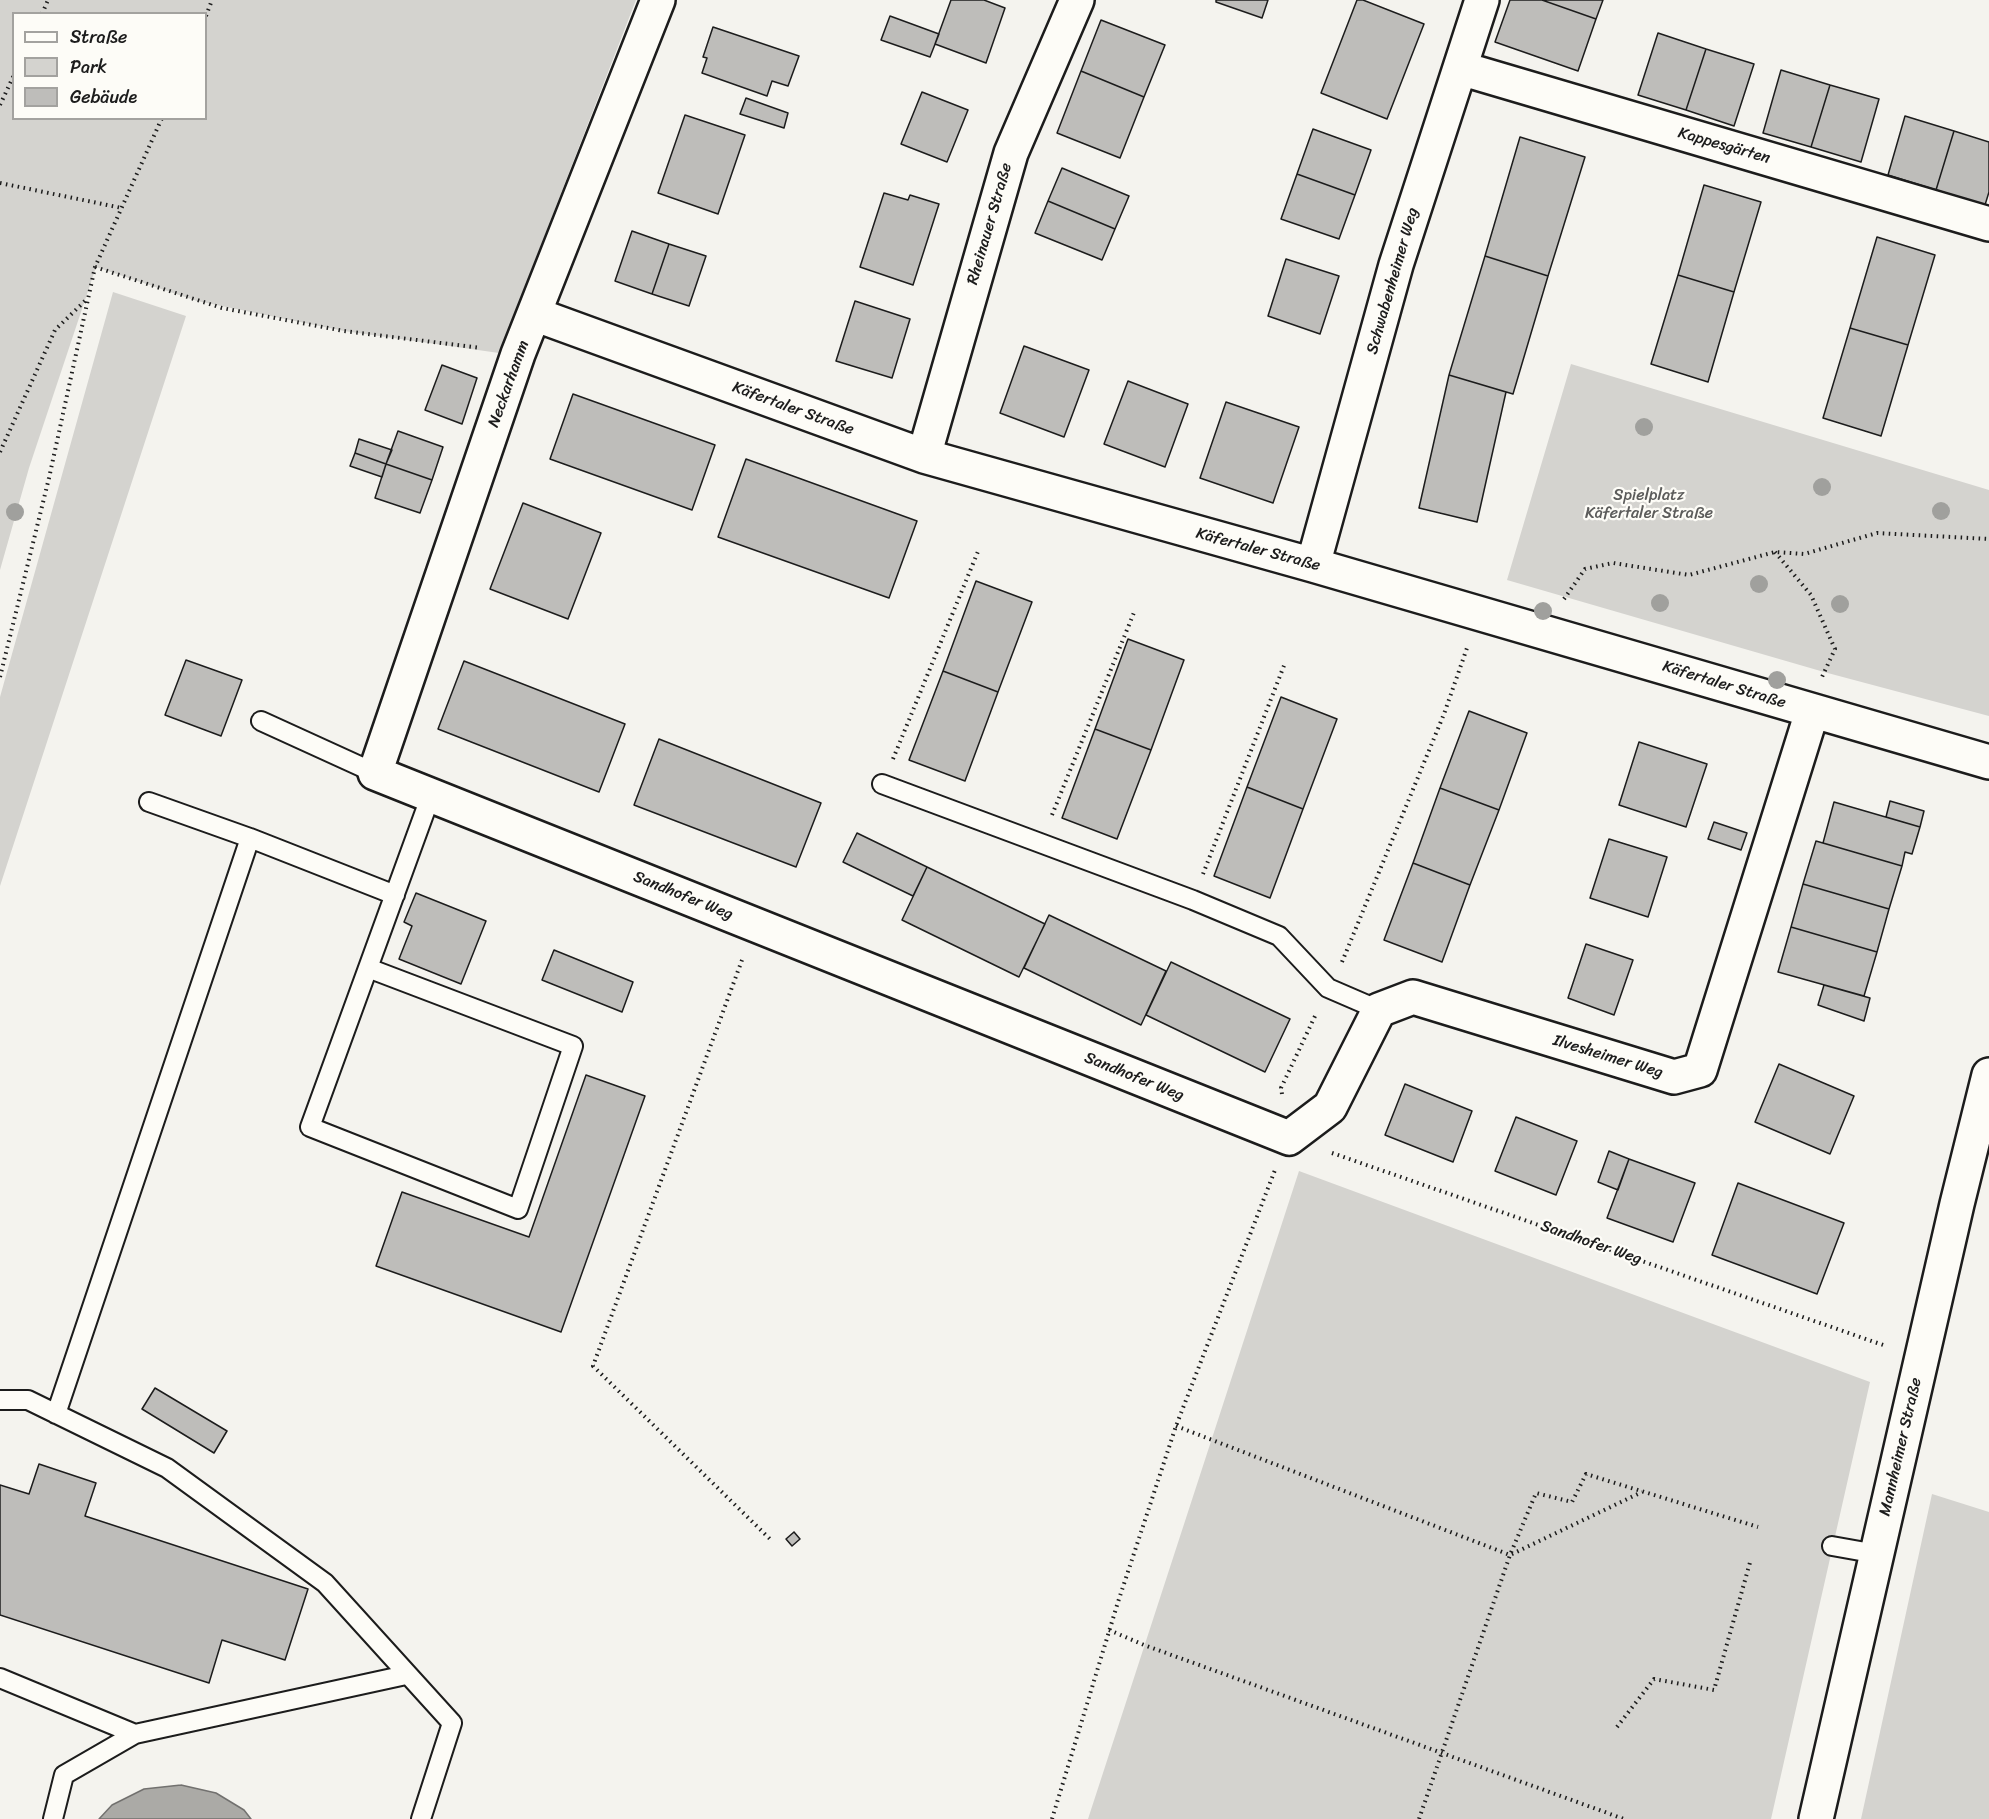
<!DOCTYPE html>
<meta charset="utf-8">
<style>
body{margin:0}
#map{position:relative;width:1989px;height:1819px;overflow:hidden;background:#f4f3ee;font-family:Sriracha,sans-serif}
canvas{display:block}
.legend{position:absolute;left:12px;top:12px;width:195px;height:108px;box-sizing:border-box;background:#fdfcf7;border:2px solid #a3a29f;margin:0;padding:8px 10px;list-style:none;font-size:18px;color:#1c1c1c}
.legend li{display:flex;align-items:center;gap:12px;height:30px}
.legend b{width:30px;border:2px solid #a3a29f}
</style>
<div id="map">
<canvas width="1989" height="1819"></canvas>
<ul class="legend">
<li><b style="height:8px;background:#fdfcf7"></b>Straße</li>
<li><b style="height:16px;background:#d4d3cf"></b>Park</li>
<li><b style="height:16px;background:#bebdba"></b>Gebäude</li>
</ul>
</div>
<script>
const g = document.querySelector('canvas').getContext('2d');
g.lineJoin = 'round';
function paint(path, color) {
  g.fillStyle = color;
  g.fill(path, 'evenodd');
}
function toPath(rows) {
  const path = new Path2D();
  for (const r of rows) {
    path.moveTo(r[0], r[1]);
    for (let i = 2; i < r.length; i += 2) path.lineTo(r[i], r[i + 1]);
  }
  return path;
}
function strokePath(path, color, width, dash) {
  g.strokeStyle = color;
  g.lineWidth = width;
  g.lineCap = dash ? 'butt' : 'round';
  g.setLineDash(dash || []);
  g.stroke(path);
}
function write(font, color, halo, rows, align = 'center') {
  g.font = font + ' Sriracha,sans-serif';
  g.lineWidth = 4.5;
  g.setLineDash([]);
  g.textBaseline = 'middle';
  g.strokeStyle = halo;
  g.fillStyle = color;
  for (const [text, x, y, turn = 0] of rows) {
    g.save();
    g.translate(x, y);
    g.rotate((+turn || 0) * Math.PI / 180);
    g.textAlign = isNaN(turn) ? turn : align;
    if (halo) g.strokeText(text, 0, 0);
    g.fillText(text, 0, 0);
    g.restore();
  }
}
paint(toPath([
 [0,0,636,0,499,353,344,331,197,301,96,267,29,468,0,570],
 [14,14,206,14,206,118,14,118],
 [113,292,186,316,0,886,0,697],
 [1571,364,1989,490,1989,716,1824,672,1507,580],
 [1299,1171,1870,1382,1771,1819,1088,1819],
 [1932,1494,1989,1512,1989,1819,1861,1819]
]), '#d4d3cf');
const water = toPath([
 [181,1785,216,1793,244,1810,251,1819,99,1819,112,1805,144,1789,181,1785]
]);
paint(water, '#abaaa6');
strokePath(water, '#72716f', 1.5);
const building = toPath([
 [951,0,984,0,1005,8,986,63,935,44,951,0],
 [1216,0,1268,0,1262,18,1216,2,1216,0],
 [1357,0,1363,0,1424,24,1387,119,1321,93,1357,0],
 [1510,0,1542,0,1596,19,1578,71,1495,42,1510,0],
 [1542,0,1603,0,1596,19,1542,0],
 [890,16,939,34,930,57,881,40,890,16],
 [1101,20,1165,45,1144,97,1081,71,1101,20],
 [713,27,799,56,788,86,772,81,767,96,702,73,707,58,703,57,713,27],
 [1658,33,1706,49,1686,110,1638,95,1658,33],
 [1706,49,1754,64,1734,126,1686,110,1706,49],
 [1781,70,1830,85,1811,147,1763,133,1781,70],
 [1081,71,1144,97,1120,158,1057,133,1081,71],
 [1830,85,1879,99,1861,162,1811,147,1830,85],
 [922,92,968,110,947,162,901,144,922,92],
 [746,98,788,113,784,128,740,114,746,98],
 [685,115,745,135,718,214,658,193,685,115],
 [1905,116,1954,131,1936,190,1888,175,1905,116],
 [1313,129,1371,150,1355,195,1297,174,1313,129],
 [1954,131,1989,142,1989,192,1985,205,1936,190,1954,131],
 [1520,137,1585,157,1548,276,1485,256,1520,137],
 [1062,168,1129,196,1115,229,1048,201,1062,168],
 [1297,174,1355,195,1339,239,1281,219,1297,174],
 [1704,185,1761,202,1734,292,1678,275,1704,185],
 [884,193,908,200,910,195,939,204,913,285,860,267,884,193],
 [1048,201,1115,229,1102,260,1035,233,1048,201],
 [632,231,669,244,652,294,615,281,632,231],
 [1877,237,1935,255,1908,345,1850,328,1877,237],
 [669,244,706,256,689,306,652,294,669,244],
 [1485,256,1548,276,1513,394,1449,375,1485,256],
 [1286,259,1339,276,1320,334,1268,316,1286,259],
 [1678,275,1734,292,1708,382,1651,364,1678,275],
 [855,301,910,319,892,378,836,361,855,301],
 [1850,328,1908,345,1881,436,1823,418,1850,328],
 [1024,346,1089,370,1064,437,1000,413,1024,346],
 [442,365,477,378,462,424,425,410,442,365],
 [1449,375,1506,392,1477,522,1419,508,1449,375],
 [1128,381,1188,404,1165,467,1104,444,1128,381],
 [573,394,715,445,692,510,550,459,573,394],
 [1226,402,1299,427,1273,503,1200,478,1226,402],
 [398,431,443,447,432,480,386,464,398,431],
 [359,439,392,450,386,464,355,453,359,439],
 [355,453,386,464,382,477,350,466,355,453],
 [746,459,917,521,889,598,718,537,746,459],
 [386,464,432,480,420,513,375,498,386,464],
 [523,503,601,533,568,619,490,589,523,503],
 [976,581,1032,602,998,692,943,671,976,581],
 [1128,639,1184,660,1151,750,1095,729,1128,639],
 [186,660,242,680,221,736,165,715,186,660],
 [464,661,625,724,599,792,438,729,464,661],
 [943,671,998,692,965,781,909,760,943,671],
 [1281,697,1337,719,1303,809,1247,787,1281,697],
 [1469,711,1527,733,1499,810,1440,788,1469,711],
 [1095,729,1151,750,1117,839,1062,818,1095,729],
 [659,739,821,803,796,867,634,805,659,739],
 [1639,742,1707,764,1686,827,1619,805,1639,742],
 [1247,787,1303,809,1270,898,1214,876,1247,787],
 [1440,788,1499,810,1470,885,1413,863,1440,788],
 [1890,801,1924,811,1920,827,1886,817,1890,801],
 [1834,802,1920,827,1912,854,1905,852,1902,866,1823,843,1834,802],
 [1714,822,1747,833,1741,850,1708,839,1714,822],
 [857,833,927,867,913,896,843,862,857,833],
 [1609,839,1667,857,1648,917,1590,898,1609,839],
 [1816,841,1902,866,1889,909,1803,884,1816,841],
 [1413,863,1470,885,1442,962,1384,940,1413,863],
 [927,867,1045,924,1019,977,902,920,927,867],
 [1803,884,1889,909,1877,952,1791,927,1803,884],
 [416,893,486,921,461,984,399,959,412,926,404,922,416,893],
 [1049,915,1166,971,1141,1025,1024,968,1049,915],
 [1791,927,1877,952,1864,996,1778,972,1791,927],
 [1586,944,1633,960,1614,1015,1568,998,1586,944],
 [554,950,633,982,622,1012,542,980,554,950],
 [1171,962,1290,1019,1265,1072,1146,1015,1171,962],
 [1824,985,1870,998,1864,1021,1818,1005,1824,985],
 [1779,1064,1854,1096,1830,1154,1755,1122,1779,1064],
 [586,1075,645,1096,561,1332,376,1266,402,1192,529,1237,586,1075],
 [1405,1084,1472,1111,1453,1162,1385,1135,1405,1084],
 [1516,1117,1577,1141,1556,1195,1495,1171,1516,1117],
 [1609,1151,1629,1159,1618,1190,1598,1182,1609,1151],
 [1629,1159,1695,1183,1673,1242,1607,1218,1629,1159],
 [1738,1183,1844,1223,1817,1294,1712,1255,1738,1183],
 [155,1388,227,1431,214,1453,142,1409,155,1388],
 [39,1464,96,1483,85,1516,308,1589,285,1660,222,1640,209,1683,0,1615,0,1485,29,1494,39,1464],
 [794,1532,800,1539,792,1546,786,1539,794,1532]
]);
paint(building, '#bebdba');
strokePath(building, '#1c1c1c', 1.5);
const lane = toPath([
 [261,721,375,773],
 [882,784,1193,900,1279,936,1328,988,1379,1010],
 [149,802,250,838],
 [368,968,573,1046,518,1209,310,1127,431,795],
 [0,1400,28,1400,167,1468,325,1583,452,1723,421,1819],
 [56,1414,250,838,395,895],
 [1832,1546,1877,1554],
 [0,1678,135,1734,406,1675],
 [53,1819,64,1775,135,1734]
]);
const street = toPath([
 [658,0,518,354,375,773,1289,1138,1330,1107,1379,1010,1413,997,1674,1077,1700,1070,1812,712],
 [1460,68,1989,224],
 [534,314,924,456,1313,565,1989,762],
 [924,456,1011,153,1077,0],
 [1313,565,1396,265,1482,0]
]);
const secondary = toPath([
 [1816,1819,1957,1204,1989,1075]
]);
strokePath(lane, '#1c1c1c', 22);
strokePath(street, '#1c1c1c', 38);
strokePath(secondary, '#1c1c1c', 38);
strokePath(toPath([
 [42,14,48,0],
 [206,16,212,0],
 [0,105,14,75],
 [0,183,122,208],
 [95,267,222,308,344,331,481,348],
 [0,452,55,330,88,298],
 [1775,552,1811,595,1835,649,1822,677],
 [1564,599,1585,569,1613,563,1689,575,1775,552,1804,554,1877,533,1989,539],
 [0,677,49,478,95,267,162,118],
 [893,759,979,549],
 [1052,815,1135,610],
 [1203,874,1285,663],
 [742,960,593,1366,772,1541],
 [1342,962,1444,714,1467,648],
 [1282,1094,1281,1088,1316,1014],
 [1332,1153,1886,1346],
 [1176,1426,1510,1555,1642,1492],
 [1109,1630,1144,1645,1624,1819],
 [1617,1727,1654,1679,1714,1690,1751,1559],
 [1052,1819,1118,1602,1176,1426,1275,1170],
 [1419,1819,1510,1555,1536,1493,1572,1502,1586,1474,1758,1527]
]), '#1c1c1c', 4, [1.5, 4.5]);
strokePath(lane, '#fdfcf7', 18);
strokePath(street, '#fdfcf7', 33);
strokePath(secondary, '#fdfcf7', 33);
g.fillStyle = '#a0a09d';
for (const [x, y] of [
 [1644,427],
 [1822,487],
 [1941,511],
 [15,512],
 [1759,584],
 [1660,603],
 [1840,604],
 [1543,611],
 [1777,680]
]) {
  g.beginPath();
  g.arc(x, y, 9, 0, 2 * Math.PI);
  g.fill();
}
write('16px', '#1c1c1c', '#fdfcf7', [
 ["Kappesgärten",1724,146,16],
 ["Rheinauer Straße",990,224,-74],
 ["Schwabenheimer Weg",1393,281,-74],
 ["Neckarhamm",509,384,-70],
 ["Käfertaler Straße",793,409,20],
 ["Käfertaler Straße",1258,550,15],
 ["Käfertaler Straße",1724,685,17],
 ["Sandhofer Weg",683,896,22],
 ["Ilvesheimer Weg",1608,1057,17],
 ["Sandhofer Weg",1134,1077,22],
 ["Sandhofer Weg",1591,1243,19],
 ["Mannheimer Straße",1901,1447,-77]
]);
write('16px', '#5c5c5b', '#fdfcf7', [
 ["Spielplatz",1649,496],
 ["Käfertaler Straße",1649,514]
]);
</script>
